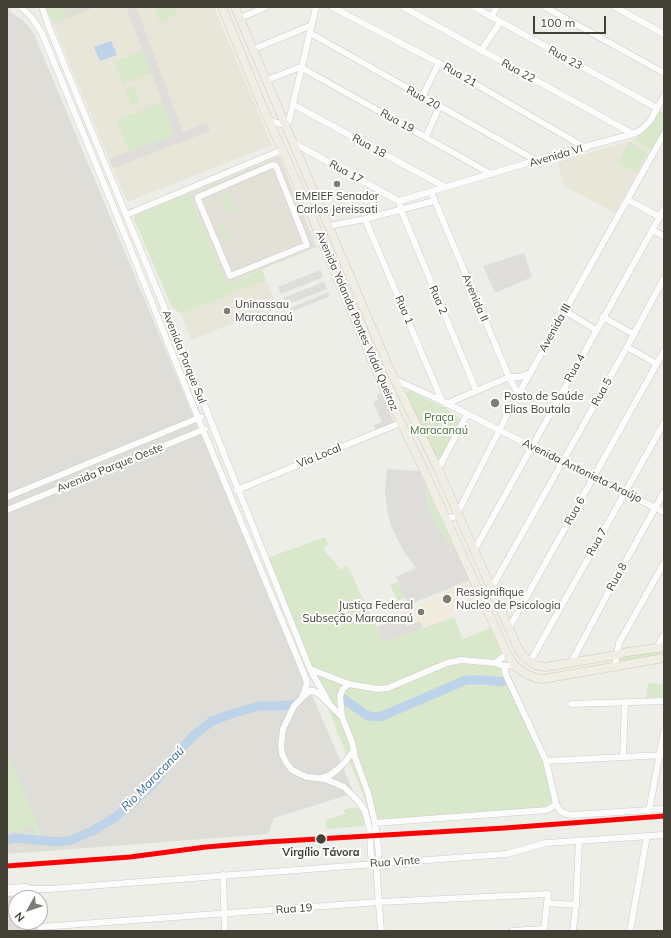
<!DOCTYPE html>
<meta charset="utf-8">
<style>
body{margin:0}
#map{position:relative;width:671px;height:938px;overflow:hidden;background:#eeeee9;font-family:Mulish,sans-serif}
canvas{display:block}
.frame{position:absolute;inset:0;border:8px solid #434036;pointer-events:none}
.north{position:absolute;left:8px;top:890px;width:40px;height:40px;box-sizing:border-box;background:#fff;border:1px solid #b4b3af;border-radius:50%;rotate:230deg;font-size:11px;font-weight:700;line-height:16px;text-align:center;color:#434036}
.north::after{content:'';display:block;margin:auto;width:14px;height:18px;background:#7f7d75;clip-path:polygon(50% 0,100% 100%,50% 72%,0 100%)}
.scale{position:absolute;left:533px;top:16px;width:73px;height:18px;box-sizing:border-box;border:2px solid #434036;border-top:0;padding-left:5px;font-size:12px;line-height:14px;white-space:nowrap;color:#434036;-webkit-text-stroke:3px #fff;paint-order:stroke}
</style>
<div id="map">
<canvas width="671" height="938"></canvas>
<div class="frame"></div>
<div class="north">N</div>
<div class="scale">100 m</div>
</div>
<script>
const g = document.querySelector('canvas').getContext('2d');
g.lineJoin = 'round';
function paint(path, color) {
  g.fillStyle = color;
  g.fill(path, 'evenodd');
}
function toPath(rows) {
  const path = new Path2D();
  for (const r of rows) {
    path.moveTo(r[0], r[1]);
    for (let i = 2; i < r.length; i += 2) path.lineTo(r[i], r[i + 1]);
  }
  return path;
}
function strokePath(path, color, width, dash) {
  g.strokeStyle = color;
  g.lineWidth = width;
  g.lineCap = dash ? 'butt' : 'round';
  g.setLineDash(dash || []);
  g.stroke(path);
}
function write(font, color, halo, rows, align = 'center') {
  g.font = font + ' Mulish,sans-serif';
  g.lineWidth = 4;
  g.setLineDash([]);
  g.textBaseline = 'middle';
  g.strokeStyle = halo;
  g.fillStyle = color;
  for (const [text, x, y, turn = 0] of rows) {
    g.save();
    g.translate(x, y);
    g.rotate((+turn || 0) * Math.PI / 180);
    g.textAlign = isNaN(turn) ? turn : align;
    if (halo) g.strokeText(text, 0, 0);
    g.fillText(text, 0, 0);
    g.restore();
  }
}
paint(toPath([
 [279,156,317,247,226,284,189,193]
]), '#e2e0d7');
paint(toPath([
 [470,580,480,602,452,613,454,617,384,642,377,627,401,617,400,615]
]), '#f0ebdd');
paint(toPath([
 [7,7,9,7,11,12,26,23,34,34,208,452,354,793,274,818,268,834,7,854],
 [24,890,27,898,16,898,16,922,36,922,39,931,7,931,7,891]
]), '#deddd7');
paint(toPath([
 [95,7,214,7,272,145,127,202,53,24],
 [634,140,651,150,615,213,564,186,557,162],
 [266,280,277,306,191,340,181,314]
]), '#e8e6d9');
paint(toPath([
 [46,7,95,7,53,24],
 [160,7,174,7,177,14,160,22,155,9],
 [143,50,151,73,123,84,114,62],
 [133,86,140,102,131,105,125,89],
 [162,102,175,135,129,152,117,120],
 [659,111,664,113,664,129,652,150,634,140,650,125],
 [629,142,647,152,636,173,618,163],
 [189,193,226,284,262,270,266,280,181,314,172,307,134,219,136,215,142,212],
 [228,194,233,209,226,212,220,197],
 [224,224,230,238,223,240,218,227],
 [408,391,410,391,447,409,461,419,441,457,438,459,406,395,406,393],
 [426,486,439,515,455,548,447,541,436,526,428,509],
 [325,537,328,544,323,549,341,570,347,565,384,642,454,617,463,639,490,628,505,660,503,665,514,683,547,760,562,809,373,823,368,807,267,558],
 [398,582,405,597,398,601,390,585],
 [664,645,664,657,616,664,615,659],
 [648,683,664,685,664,697,646,698],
 [7,752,42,834,37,836,31,826,18,832,7,832],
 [355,807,359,809,364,816,364,826,326,829,325,820,345,814,345,812,343,810]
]), '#d9e7cb');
paint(toPath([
 [63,7,95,7,68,18],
 [126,7,136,7,183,132,207,123,210,131,113,168,109,159,175,135],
 [524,253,532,277,495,293,483,266],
 [320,270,323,277,281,294,278,287],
 [324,282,327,289,286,305,283,298],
 [328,292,330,296,289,313,288,309],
 [382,393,393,421,393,423,376,430,374,425,382,422,373,402,378,400,377,395],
 [387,469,419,471,426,486,428,509,436,526,447,541,455,548,470,580,408,605,396,577,416,568,404,552,391,526,387,509,385,491],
 [401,617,406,627,420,621,423,628,384,642,377,627]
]), '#deddd9');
paint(toPath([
 [111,41,117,55,100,61,94,47]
]), '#bdd3e9');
strokePath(toPath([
 [341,697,368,716,380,717,466,680,483,680,501,682,507,679],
 [7,840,15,838,59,842,72,840,92,831,116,817,140,796,155,782,172,759,194,735,212,721,231,714,259,706,280,706,294,704]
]), '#bdd3e9', 9);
const minor = toPath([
 [21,7,32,18,42,33,118,218,198,418,304,674,307,683,302,698,294,706,283,729,281,746,282,754,286,762,292,770,300,774,307,777,325,779,344,787,359,802,365,811,370,831,371,856,376,864],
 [42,7,50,30,208,414,310,669,330,705],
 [332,7,439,63,586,148],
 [403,7,633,134],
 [474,7,657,108],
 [545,7,664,73],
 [615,7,664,34],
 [491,17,497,7],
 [240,18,266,7],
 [310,33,537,161],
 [254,49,312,25],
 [481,51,500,22],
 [267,80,298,68,302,68,491,174],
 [422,97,439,63],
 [294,105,445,187],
 [268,118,273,122,281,124,289,121,316,7],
 [426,137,439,107],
 [294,143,399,201],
 [272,165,276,166,307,245,230,276,198,199,198,197,272,165],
 [431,192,509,377,518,394],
 [628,200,660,217],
 [399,201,561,153,633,134,641,130,650,121,664,96],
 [399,201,401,210,476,390],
 [126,215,282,150],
 [365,219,442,401],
 [329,226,365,219,434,201],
 [652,230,664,236],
 [565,311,596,330],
 [603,317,633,334],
 [627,347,657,364],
 [396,380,442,401,594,478,664,512],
 [446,404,509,377,520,377,530,373],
 [438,469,467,415],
 [237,490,400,423],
 [7,497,201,417],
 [7,510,205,429],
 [447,518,454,517,458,512,509,411,664,134],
 [475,549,664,209],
 [491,589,627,347,664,278],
 [509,628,664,351],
 [657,647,664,635],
 [530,662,664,423],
 [495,663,507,654],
 [571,663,608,593,664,492],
 [504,666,506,675,546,761,556,804,560,811,566,814,573,815,664,809],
 [615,666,619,643,664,563],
 [310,669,349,684],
 [302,697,310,691,314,691,320,695,342,717,352,742,355,757,368,793,375,823,379,854,376,864,381,931],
 [571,704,664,701],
 [342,717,340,696,343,689,349,684,378,689,388,688,447,663,461,660,495,663,504,666,514,665],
 [623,757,625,702],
 [546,761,664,755],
 [321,778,330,775,338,769,345,762,354,750],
 [649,811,664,731],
 [375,823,547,810,556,804],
 [223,875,225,931],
 [7,888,26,887,30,889],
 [7,893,22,892,30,889,49,889,506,854,546,843,664,835],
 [547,903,576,905],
 [40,927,379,902,548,894,544,931],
 [512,931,544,929],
 [573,931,576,905,579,840],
 [630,931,647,836]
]);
const major = toPath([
 [222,7,262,105,306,203,382,384,424,470,507,654,515,666,526,674,536,678,543,679,664,658],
 [235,7,390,370,438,469,517,646,522,655,535,665,545,667,617,655,627,652,664,647]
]);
strokePath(minor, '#cccbc7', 7);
strokePath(major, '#cfcbb8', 9);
strokePath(minor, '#fcfcfc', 6);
strokePath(major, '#efede4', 8);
strokePath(toPath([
 [7,866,130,857,206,847,266,842,505,828,664,816]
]), '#f00', 5);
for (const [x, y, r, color] of [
 [337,184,4,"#7f7d75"],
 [227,311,4,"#7f7d75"],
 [495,403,5,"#7f7d75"],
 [447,599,5,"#7f7d75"],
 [421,612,4,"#7f7d75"],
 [321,839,5.5,"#434036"]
]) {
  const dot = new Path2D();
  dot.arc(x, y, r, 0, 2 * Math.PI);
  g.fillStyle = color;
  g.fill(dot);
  strokePath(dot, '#fff', 1.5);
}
write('11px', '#434036', '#fff', [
 ["Rua 23",565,58,29],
 ["Rua 22",518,71,29],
 ["Rua 21",460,75,30],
 ["Rua 20",423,98,29],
 ["Rua 19",397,121,29],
 ["Rua 18",369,146,29],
 ["Avenida VI",556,156,-16],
 ["Rua 17",346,172,29],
 ["Avenida II",475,298,67],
 ["Rua 2",438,300,67],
 ["Rua 1",404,310,67],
 ["Avenida Yolanda Pontes Vidal Queiroz",357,321,67],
 ["Avenida III",555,328,-61],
 ["Avenida Parque Sul",184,357,68],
 ["Rua 4",575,368,-61],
 ["Rua 5",602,392,-61],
 ["Via Local",319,456,-22],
 ["Avenida Parque Oeste",110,468,-22],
 ["Avenida Antonieta Araújo",582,471,26],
 ["Rua 6",575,511,-61],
 ["Rua 7",597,542,-61],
 ["Rua 8",617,577,-61],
 ["Rua Vinte",395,862,-4],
 ["Rua 19",294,909,-4]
]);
write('11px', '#434036', '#fff', [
 ["EMEIEF Senador",337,197,"center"],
 ["Carlos Jereissati",337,210,"center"],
 ["Uninassau",235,305],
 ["Maracanaú",235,318],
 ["Posto de Saúde",504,397],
 ["Elias Boutala",504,410],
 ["Ressignifique",456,593],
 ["Nucleo de Psicologia",456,606],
 ["Justiça Federal",413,606,"right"],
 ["Subseção Maracanaú",413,619,"right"]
], 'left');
write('11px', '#416f2f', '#fff', [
 ["Praça",439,418],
 ["Maracanaú",439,431]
]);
write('bold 11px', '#434036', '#fff', [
 ["Virgílio Távora",321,853]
]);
write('italic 12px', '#3a6da5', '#fff', [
 ["Rio Maracanaú",153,779,-46]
]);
</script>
